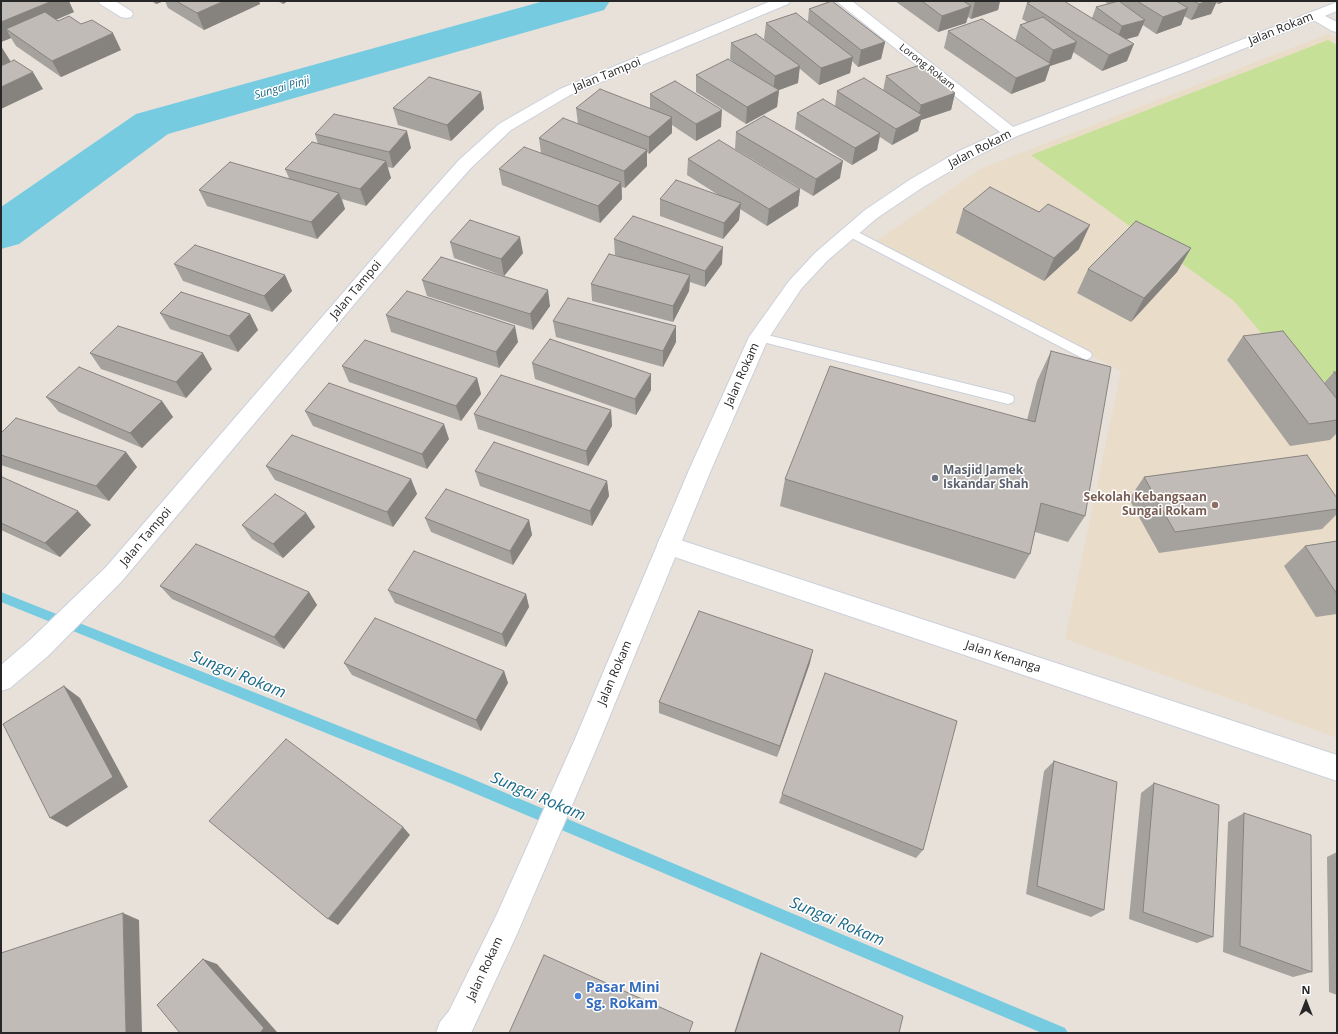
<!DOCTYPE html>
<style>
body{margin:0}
#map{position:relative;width:1338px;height:1034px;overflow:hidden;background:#e8e1da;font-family:"Open Sans",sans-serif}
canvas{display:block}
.frame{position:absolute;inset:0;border:2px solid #272727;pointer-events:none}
.north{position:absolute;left:1286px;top:982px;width:40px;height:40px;-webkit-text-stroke:3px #fff;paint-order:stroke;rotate:0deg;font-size:11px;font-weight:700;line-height:16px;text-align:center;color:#272727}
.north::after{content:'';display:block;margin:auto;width:14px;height:18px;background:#272727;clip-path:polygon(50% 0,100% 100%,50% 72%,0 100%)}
</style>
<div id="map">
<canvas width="1338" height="1034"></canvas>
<div class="frame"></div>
<div class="north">N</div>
</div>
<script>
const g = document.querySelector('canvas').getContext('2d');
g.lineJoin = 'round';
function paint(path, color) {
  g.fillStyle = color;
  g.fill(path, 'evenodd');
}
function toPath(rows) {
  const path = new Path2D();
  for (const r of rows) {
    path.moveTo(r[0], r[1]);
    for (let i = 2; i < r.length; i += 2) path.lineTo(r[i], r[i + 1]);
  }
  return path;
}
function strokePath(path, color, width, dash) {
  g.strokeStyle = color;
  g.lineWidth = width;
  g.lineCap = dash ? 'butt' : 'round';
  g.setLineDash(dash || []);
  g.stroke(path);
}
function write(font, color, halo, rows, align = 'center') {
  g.font = font + ' "Open Sans",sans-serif';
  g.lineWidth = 3;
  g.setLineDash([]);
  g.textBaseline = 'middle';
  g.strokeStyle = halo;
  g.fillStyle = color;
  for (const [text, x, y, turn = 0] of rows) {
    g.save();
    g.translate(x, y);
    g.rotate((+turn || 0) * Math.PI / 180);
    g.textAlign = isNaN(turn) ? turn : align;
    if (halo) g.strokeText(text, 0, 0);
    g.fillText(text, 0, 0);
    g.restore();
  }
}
paint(toPath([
 [1328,34,1337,39,1337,738,1065,639,1121,371,872,244,982,168]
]), '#e9ddca');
paint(toPath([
 [1328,40,1337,45,1337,380,1305,384,1234,301,1031,155]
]), '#c6e097');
paint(toPath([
 [1,592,463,775,1065,1028,1068,1033,1042,1033,455,785,1,602,1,592]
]), '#76cbe1');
paint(toPath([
 [544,1,610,1,604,10,168,134,19,244,1,249,1,207,136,114,544,1]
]), '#76cbe1');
const lane = toPath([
 [850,228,1090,352,1092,355,1090,358,1086,360,1082,358,846,235,844,232,846,229,850,228],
 [759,333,1008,394,1013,396,1014,399,1013,402,1008,404,755,340,753,337,755,334,759,333]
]);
const street = toPath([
 [98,1,115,1,131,11,133,14,131,17,126,18,121,17,100,4,98,1],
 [771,1,790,1,788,4,570,95,511,130,471,168,430,214,122,581,48,656,10,688,1,691,1,665,30,640,106,567,418,206,459,160,499,124,560,89,771,1],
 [836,1,852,1,1017,130,1019,133,1017,136,1011,138,1005,136,836,1],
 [1315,11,1337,22,1337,32,1332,31,1310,18,1308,15,1310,12,1315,11],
 [668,536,1337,755,1337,781,660,552,657,545,660,538,668,536]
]);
const secondary = toPath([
 [1337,2,1337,11,1188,71,1017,136,971,159,923,187,877,218,827,261,801,289,768,339,711,470,597,747,517,934,471,1033,436,1033,440,1022,449,1011,497,914,575,739,689,470,749,337,789,281,815,253,865,210,911,179,959,151,1005,130,1178,65,1337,2]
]);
strokePath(lane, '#ccd0db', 2);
strokePath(street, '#ccd0db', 2);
strokePath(secondary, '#ccd0db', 2);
paint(lane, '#fff');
paint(street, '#fff');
paint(secondary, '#fff');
paint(toPath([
 [1,1,74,12,56,20,121,50,61,77,16,46,11,38,1,42],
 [151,1,164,1,156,4],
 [165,1,259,1,260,4,204,30,168,8],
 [277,1,288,1,283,4],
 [895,1,1000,1,998,10,971,19,968,17,966,23,938,32],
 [1104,1,1226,1,1218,4,1216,3,1211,14,1191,20,1184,16,1181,25,1156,34,1143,25,1138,36,1126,39,1127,61,1102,71,1073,52,1071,59,1050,66,1045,81,1011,94,944,48,948,31,1015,41,1020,25,1027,22,1022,19,1027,3,1092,18,1096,7,1108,4],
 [809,9,885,42,881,59,858,67,852,61,850,73,819,85,799,68,798,83,779,90,777,107,746,124,696,92,696,75,736,64,730,59,731,43,773,47,764,39,766,23,808,21],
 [886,76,955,93,951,110,921,120,918,131,892,145,880,137,877,150,852,165,795,129,797,113,835,106,837,91,883,91],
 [481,92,484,109,451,141,398,125,393,108],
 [650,94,721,127,696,141,672,125,672,133,649,154,647,152,647,166,625,188,622,187,622,199,600,223,502,185,499,169,541,153,539,138,578,124,576,108,650,108],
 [736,132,840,178,813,196,735,149],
 [315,134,411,148,393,168,387,167,391,178,366,206,342,199,345,209,317,239,207,206,199,190,289,178,285,169,318,144],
 [688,159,800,189,798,206,767,226,740,209,739,220,723,239,660,216,660,199,720,196,687,175],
 [963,209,1079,249,1044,281,956,233],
 [614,239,722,264,705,287,690,282,689,291,673,322,592,301,591,284,620,257,615,255],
 [450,242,523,253,504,276,454,258],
 [1191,248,1177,272,1131,322,1077,293,1088,269],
 [174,264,285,275,292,291,272,312,183,281],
 [422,280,550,306,533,330,427,296],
 [160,313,250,314,258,330,238,352,170,329],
 [386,315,518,342,499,368,391,332],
 [553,321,676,326,676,342,663,367,556,337],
 [1243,336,1324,383,1334,372,1337,372,1337,433,1330,440,1290,446,1227,360],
 [1051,351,1085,516,1068,542,1035,532,1030,554,1015,579,780,506,785,479,1027,420,1037,381],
 [90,353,212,369,186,398,101,369],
 [532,363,651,374,651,390,636,415,535,379],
 [342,366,477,378,481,394,461,421,349,382],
 [46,397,162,401,173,417,142,448,59,412],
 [611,410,612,426,588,466,478,429,474,414],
 [305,411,449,439,427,469,313,426],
 [1,433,126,452,137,467,109,501,1,465],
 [266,466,411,479,417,494,393,527,275,480],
 [475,471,607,481,609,496,592,526,480,486],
 [1144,477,1337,498,1337,514,1322,529,1159,553,1129,499],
 [1,478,91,525,60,557,1,530],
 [306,513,315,527,283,558,252,539,242,525],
 [425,518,529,520,532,535,513,565,431,532],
 [1337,541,1337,614,1316,617,1284,566,1305,546],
 [160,586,309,592,317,605,284,649,172,599],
 [388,590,526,594,529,607,506,647,395,603],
 [344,663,504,671,508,683,481,731,352,675],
 [810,663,777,757,659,713,659,702],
 [1054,761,1104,910,1091,917,1026,894,1044,771],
 [1154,783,1213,937,1197,943,1129,919,1141,793],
 [782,794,923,850,916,858,779,803],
 [1244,813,1312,972,1293,977,1223,952,1228,822],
 [1337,852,1337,995,1329,992,1327,857],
 [761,953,899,1033,734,1033,758,959]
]), '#a5a19d');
paint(toPath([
 [52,1,69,1,74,12,16,36,6,29,11,38,1,42,1,22],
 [155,1,164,1,156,4],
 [224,1,259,1,260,4,204,30,197,13],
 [282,1,288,1,283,4],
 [979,1,1000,1,998,10,971,19,975,2],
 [1207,1,1217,1,1211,14,1191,20,1199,4],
 [1220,1,1226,1,1218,4],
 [971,6,966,23,938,32,942,16],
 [1188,8,1181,25,1156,34,1163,17],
 [1145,20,1138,36,1116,42,1122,26],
 [113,33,121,50,61,77,52,61],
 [885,42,881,59,858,67,861,50],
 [1077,42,1071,59,1050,66,1045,81,1011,94,1016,78,1048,65,1053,50],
 [1134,44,1127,61,1102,71,1109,55],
 [1,46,11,62,1,66],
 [853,57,850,73,819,85,821,68],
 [800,66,798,83,779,90,777,107,746,124,747,107,773,93,775,76],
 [33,72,43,89,1,109,1,87],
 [481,92,484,109,451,141,447,125],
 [955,93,951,110,921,120,918,131,892,145,896,129,918,117,921,105],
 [722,110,721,127,696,141,696,124],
 [672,117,672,133,649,154,649,137],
 [407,131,411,148,393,168,389,152],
 [880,133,877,150,852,165,855,148],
 [647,150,647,166,625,188,624,171],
 [386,161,391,178,366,206,360,189],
 [843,161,840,178,813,196,816,179],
 [621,182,622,199,600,223,598,206],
 [800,189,798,206,767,226,769,209],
 [339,193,345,209,317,239,311,222],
 [741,203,739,220,723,239,724,223],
 [1090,225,1079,249,1044,281,1054,258],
 [520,237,523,253,504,276,501,259],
 [723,247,722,264,705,287,705,271],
 [1191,248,1177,272,1131,322,1144,298],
 [285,275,292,291,272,312,264,296],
 [690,275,689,291,673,322,673,306],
 [548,290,550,306,533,330,530,314],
 [250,314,258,330,238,352,229,336],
 [515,326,518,342,499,368,496,352],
 [676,326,676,342,663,367,663,351],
 [203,353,212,369,186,398,176,382],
 [651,374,651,390,636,415,635,399],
 [477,378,481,394,461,421,456,406],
 [162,401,173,417,142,448,130,433],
 [611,410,612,426,588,466,586,451],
 [444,424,449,439,427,469,422,454],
 [126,452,137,467,109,501,96,486],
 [411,479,417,494,393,527,387,512],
 [607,481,609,496,592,526,590,511],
 [78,511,91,525,60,557,45,543],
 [306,513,315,527,283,558,273,544],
 [529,520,532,535,513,565,510,551],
 [309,592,317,605,284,649,274,637],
 [526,594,529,607,506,647,502,634],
 [813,650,810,663,777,757,780,746],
 [504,671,508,683,481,731,476,720],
 [64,686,80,698,128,787,67,827,50,818],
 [403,827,410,835,338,925,328,919],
 [123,913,139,920,142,1033,126,1033],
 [203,959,217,964,277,1032,276,1033,260,1033]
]), '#86837f');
const building = toPath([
 [1,1,52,1,1,22,1,1],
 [176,1,224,1,197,13,176,1],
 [832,1,885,42,861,50,809,9,832,1],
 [922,1,963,1,971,6,942,16,922,1],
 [1032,1,1064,1,1134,44,1109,55,1027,3,1032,1],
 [1119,1,1145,20,1122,26,1096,7,1119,1],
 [1137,1,1176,1,1188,8,1163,17,1137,1],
 [1194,1,1207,1,1199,4,1194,1],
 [45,12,58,21,69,16,81,24,92,20,113,33,52,61,6,29,45,12],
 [796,13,853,57,821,68,766,23,796,13],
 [1043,17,1077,42,1053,50,1020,25,1043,17],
 [982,19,1051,64,1016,78,948,31,982,19],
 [756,34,800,66,775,76,731,43,756,34],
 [728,59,779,90,747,107,696,75,728,59],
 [14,60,33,72,1,87,1,66,14,60],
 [920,65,955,93,921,105,886,76,920,65],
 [429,77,481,92,447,125,393,108,429,77],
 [864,78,922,115,896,129,837,91,864,78],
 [675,81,722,110,696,124,650,94,675,81],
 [600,89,672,117,649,137,576,108,600,89],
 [823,99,880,133,855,148,797,113,823,99],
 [334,114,407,131,389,152,315,134,334,114],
 [764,116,843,161,816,179,736,132,764,116],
 [563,118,647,150,624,171,539,138,563,118],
 [719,140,800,189,769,209,688,159,719,140],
 [312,142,386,161,360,189,285,169,312,142],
 [524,147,621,182,598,206,499,169,524,147],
 [230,162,339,193,311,222,199,190,230,162],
 [676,180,741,203,724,223,660,199,676,180],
 [990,187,1039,212,1048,204,1090,225,1054,258,963,209,990,187],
 [633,216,723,247,705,271,614,239,633,216],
 [470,220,520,237,501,259,450,242,470,220],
 [1136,221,1191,248,1144,298,1088,269,1136,221],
 [195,245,285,275,264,296,174,264,195,245],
 [609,254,690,275,673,306,591,284,609,254],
 [441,257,548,290,530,314,422,280,441,257],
 [407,291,515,326,496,352,386,315,407,291],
 [181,292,250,314,229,336,160,313,181,292],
 [568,298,676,326,663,351,553,321,568,298],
 [118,326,203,353,176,382,90,353,118,326],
 [1283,331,1337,399,1337,420,1309,424,1243,336,1283,331],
 [550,339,651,374,635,399,532,363,550,339],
 [365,340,477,378,456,406,342,366,365,340],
 [1051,351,1111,367,1085,516,1041,503,1030,554,785,479,830,366,1035,422,1051,351],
 [79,367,162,401,130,433,46,397,79,367],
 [1334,372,1337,372,1337,376,1334,372],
 [501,375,611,410,586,451,474,414,501,375],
 [329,383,444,424,422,454,305,411,329,383],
 [16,418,126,452,96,486,1,455,1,433,16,418],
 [292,435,411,479,387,512,266,466,292,435],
 [494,442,607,481,590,511,475,471,494,442],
 [1307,455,1337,498,1337,509,1175,532,1144,477,1307,455],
 [2,477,78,511,45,543,1,523,1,478,2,477],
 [446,489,529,520,510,551,425,518,446,489],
 [275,494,306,513,273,544,242,525,275,494],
 [1337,541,1337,594,1305,546,1337,541],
 [196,544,309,592,274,637,160,586,196,544],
 [414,551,526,594,502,634,388,590,414,551],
 [699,611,813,650,780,746,659,702,699,611],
 [375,618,504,671,476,720,344,663,375,618],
 [825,673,957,721,923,850,782,794,825,673],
 [64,686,113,777,50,818,3,724,64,686],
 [286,739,403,827,328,919,209,821,286,739],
 [1054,761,1117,782,1104,910,1037,886,1054,761],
 [1154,783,1219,805,1213,937,1143,912,1154,783],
 [1244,813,1311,835,1312,972,1240,946,1244,813],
 [123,913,126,1033,1,1033,1,953,123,913],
 [761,953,903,1016,899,1033,735,1033,761,953],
 [544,955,693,1022,689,1033,509,1033,544,955],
 [203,959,264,1028,260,1033,180,1033,157,1005,203,959]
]);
paint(building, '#c0bbb6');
strokePath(building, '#86837f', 1);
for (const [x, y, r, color] of [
 [935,478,4,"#6b7280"],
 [1215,505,4,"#8d6e63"],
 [578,996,4,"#3f7fe0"]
]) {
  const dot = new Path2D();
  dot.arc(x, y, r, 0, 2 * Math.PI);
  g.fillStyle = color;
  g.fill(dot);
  strokePath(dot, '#fff', 1.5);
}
write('10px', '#272727', '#fff', [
 ["Lorong Rokam",927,67,38]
]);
write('italic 11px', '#1a6988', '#fff', [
 ["Sungai Pinji",282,88,-16]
]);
write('12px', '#272727', '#fff', [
 ["Jalan Rokam",1281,29,-22],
 ["Jalan Tampoi",607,75,-22],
 ["Jalan Rokam",980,149,-27],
 ["Jalan Tampoi",356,290,-50],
 ["Jalan Rokam",742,375,-66],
 ["Jalan Tampoi",146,537,-50],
 ["Jalan Kenanga",1003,657,18],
 ["Jalan Rokam",615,673,-67],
 ["Jalan Rokam",485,969,-65]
]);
write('bold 12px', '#5b616d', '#fff', [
 ["Masjid Jamek",943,471],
 ["Iskandar Shah",943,485]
], 'left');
write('bold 12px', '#785e54', '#fff', [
 ["Sekolah Kebangsaan",1207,498],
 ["Sungai Rokam",1207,512]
], 'right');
write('bold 14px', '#366cbe', '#fff', [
 ["Pasar Mini",586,988],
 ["Sg. Rokam",586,1004]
], 'left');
write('italic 16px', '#1a6988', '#fff', [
 ["Sungai Rokam",238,675,22],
 ["Sungai Rokam",538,797,23],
 ["Sungai Rokam",837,922,23]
]);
</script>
